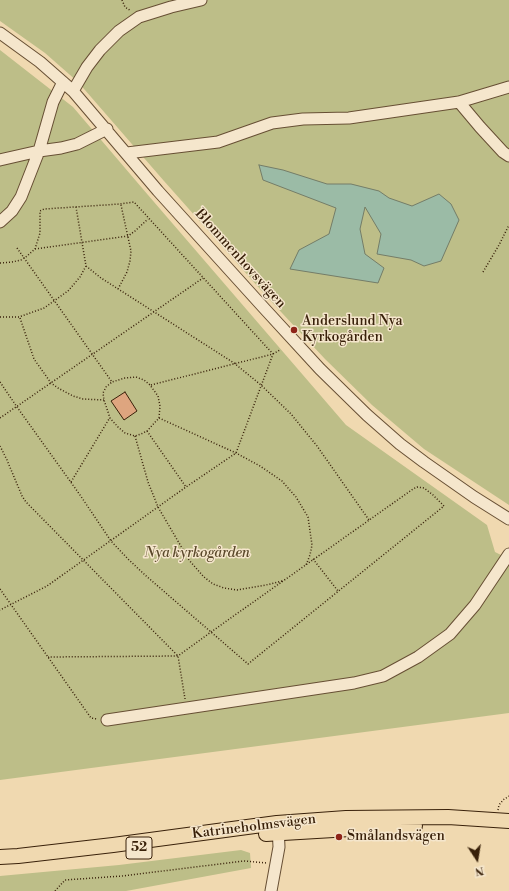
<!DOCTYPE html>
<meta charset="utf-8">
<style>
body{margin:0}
#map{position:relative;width:509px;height:891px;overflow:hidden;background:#f0d9b0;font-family:"Libre Bodoni",serif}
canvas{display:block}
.north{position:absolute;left:457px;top:839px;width:40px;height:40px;-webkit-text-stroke:3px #f5e6cc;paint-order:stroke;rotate:168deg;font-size:11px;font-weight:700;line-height:16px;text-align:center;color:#39210a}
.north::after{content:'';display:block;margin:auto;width:14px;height:18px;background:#39210a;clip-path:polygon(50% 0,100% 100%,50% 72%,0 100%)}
</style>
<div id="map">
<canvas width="509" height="891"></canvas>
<div class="north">N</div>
</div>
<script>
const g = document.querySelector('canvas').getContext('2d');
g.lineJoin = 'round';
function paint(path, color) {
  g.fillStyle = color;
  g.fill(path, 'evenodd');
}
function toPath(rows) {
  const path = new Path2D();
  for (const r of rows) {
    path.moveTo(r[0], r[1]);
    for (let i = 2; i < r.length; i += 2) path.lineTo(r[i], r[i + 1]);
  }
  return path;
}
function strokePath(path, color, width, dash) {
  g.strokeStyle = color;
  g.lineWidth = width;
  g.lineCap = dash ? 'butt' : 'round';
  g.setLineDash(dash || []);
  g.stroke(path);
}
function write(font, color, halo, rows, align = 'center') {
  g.font = font + ' "Libre Bodoni",serif';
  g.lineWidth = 3;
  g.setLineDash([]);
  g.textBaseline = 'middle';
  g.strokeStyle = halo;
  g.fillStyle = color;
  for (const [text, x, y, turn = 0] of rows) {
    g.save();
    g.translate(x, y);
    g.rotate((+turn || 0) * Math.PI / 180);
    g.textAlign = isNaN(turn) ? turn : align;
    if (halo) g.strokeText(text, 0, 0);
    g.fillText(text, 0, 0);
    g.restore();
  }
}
paint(toPath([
 [0,0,509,0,509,505,424,449,372,405,325,359,268,298,164,181,78,82,45,53,0,21],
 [0,50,73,107,148,195,346,425,487,525,495,552,509,559,509,713,0,780],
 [241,850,250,853,251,868,126,891,0,891,0,876,119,865]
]), '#bdbe88');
const water = toPath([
 [259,165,283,170,327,184,351,184,379,191,389,198,412,206,439,194,451,204,459,220,441,261,424,266,411,260,377,254,381,234,365,207,360,229,365,254,384,268,378,283,290,269,299,250,329,234,336,208,263,180,259,165]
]);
paint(water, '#9bbba6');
strokePath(water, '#747d68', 1);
const building = toPath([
 [125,392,137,411,124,420,111,401,125,392]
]);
paint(building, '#dea57f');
strokePath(building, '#39210a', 1);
const minor = toPath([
 [0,33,40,62,73,91,158,191,263,307,320,369,367,415,400,444,424,462,474,497,509,519],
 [73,91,87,67,100,50,119,31,139,17,171,7,201,0],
 [459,102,480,127,503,152,509,156],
 [127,153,218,142,272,123,303,119,349,118,459,102,509,87],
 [0,160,39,151,61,148,77,144,107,129],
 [0,222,12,211,21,197,39,151,53,102,63,82],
 [107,720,354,683,383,676,418,657,450,634,475,605,509,554],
 [271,891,279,847,278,826]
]);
const major = toPath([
 [266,834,401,826,415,826],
 [0,857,18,856,113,845,277,823,346,818,448,817,509,821]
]);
strokePath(minor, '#674f34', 13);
strokePath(major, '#39210a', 16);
strokePath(toPath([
 [122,0,125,7,131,11],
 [17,248,112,382,125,378,136,377,144,380,150,385,158,396,160,406,159,418,147,431,141,434,135,436,125,433,118,427,110,418,104,400,103,393,106,387,112,382],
 [35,249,128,236,135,231,148,219],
 [0,263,12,262,21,260,27,256,35,249,40,233,40,211,44,209,120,204,134,202,273,354,236,453,186,487,47,586,0,610],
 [86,266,101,278,234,363,261,385,291,414,317,446,369,520],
 [483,272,499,245,509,225],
 [118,289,127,272,130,261,131,251,121,205],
 [0,317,19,317,44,308,68,291,80,277,86,266,76,207],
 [20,318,34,359,51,383,58,388,73,396,83,399,104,400],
 [0,382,17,407,80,495,111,541,128,559,145,575,211,632,248,664,444,506,433,495,424,488,417,487,413,489,211,632,178,656,48,657],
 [151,385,273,354,280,350],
 [0,418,203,278],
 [159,418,236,453,260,466,282,481,296,497,308,517,312,545,310,555,306,565],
 [147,431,186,487],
 [135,436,148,482,158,507,189,560,204,577,213,584,224,588,237,590,266,585,282,581],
 [0,446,7,460,22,496,26,502,178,656,185,699],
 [71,482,109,419],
 [313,559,338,591],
 [0,589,91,718,97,719],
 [498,810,499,805,503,800,509,796],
 [55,891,65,880,122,876,244,861,267,863]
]), '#39210a', 1.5, [1, 2]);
strokePath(minor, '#f5e6cc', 11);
strokePath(major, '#f0d9b0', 14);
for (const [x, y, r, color] of [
 [294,330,4,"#8f2418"],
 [339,837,4,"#8f2418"]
]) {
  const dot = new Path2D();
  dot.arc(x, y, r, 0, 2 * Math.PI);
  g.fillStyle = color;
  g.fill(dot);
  strokePath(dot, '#f5e6cc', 1.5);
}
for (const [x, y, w] of [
 [139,848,26]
]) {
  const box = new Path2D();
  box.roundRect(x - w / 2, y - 11, w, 22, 3);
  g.fillStyle = '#f5e6cc';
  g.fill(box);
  strokePath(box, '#39210a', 1);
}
write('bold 13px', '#39210a', null, [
 ["52",139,848]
]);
write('14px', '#39210a', '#f5e6cc', [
 ["Blommenhovsvägen",240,259,48],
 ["Katrineholmsvägen",254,827,-7]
]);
write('14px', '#39210a', '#f5e6cc', [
 ["Anderslund Nya",302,322],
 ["Kyrkogården",302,338],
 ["Smålandsvägen",347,837]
], 'left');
write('italic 14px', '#5a482a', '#f5e6cc', [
 ["Nya kyrkogården",197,554]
]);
</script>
